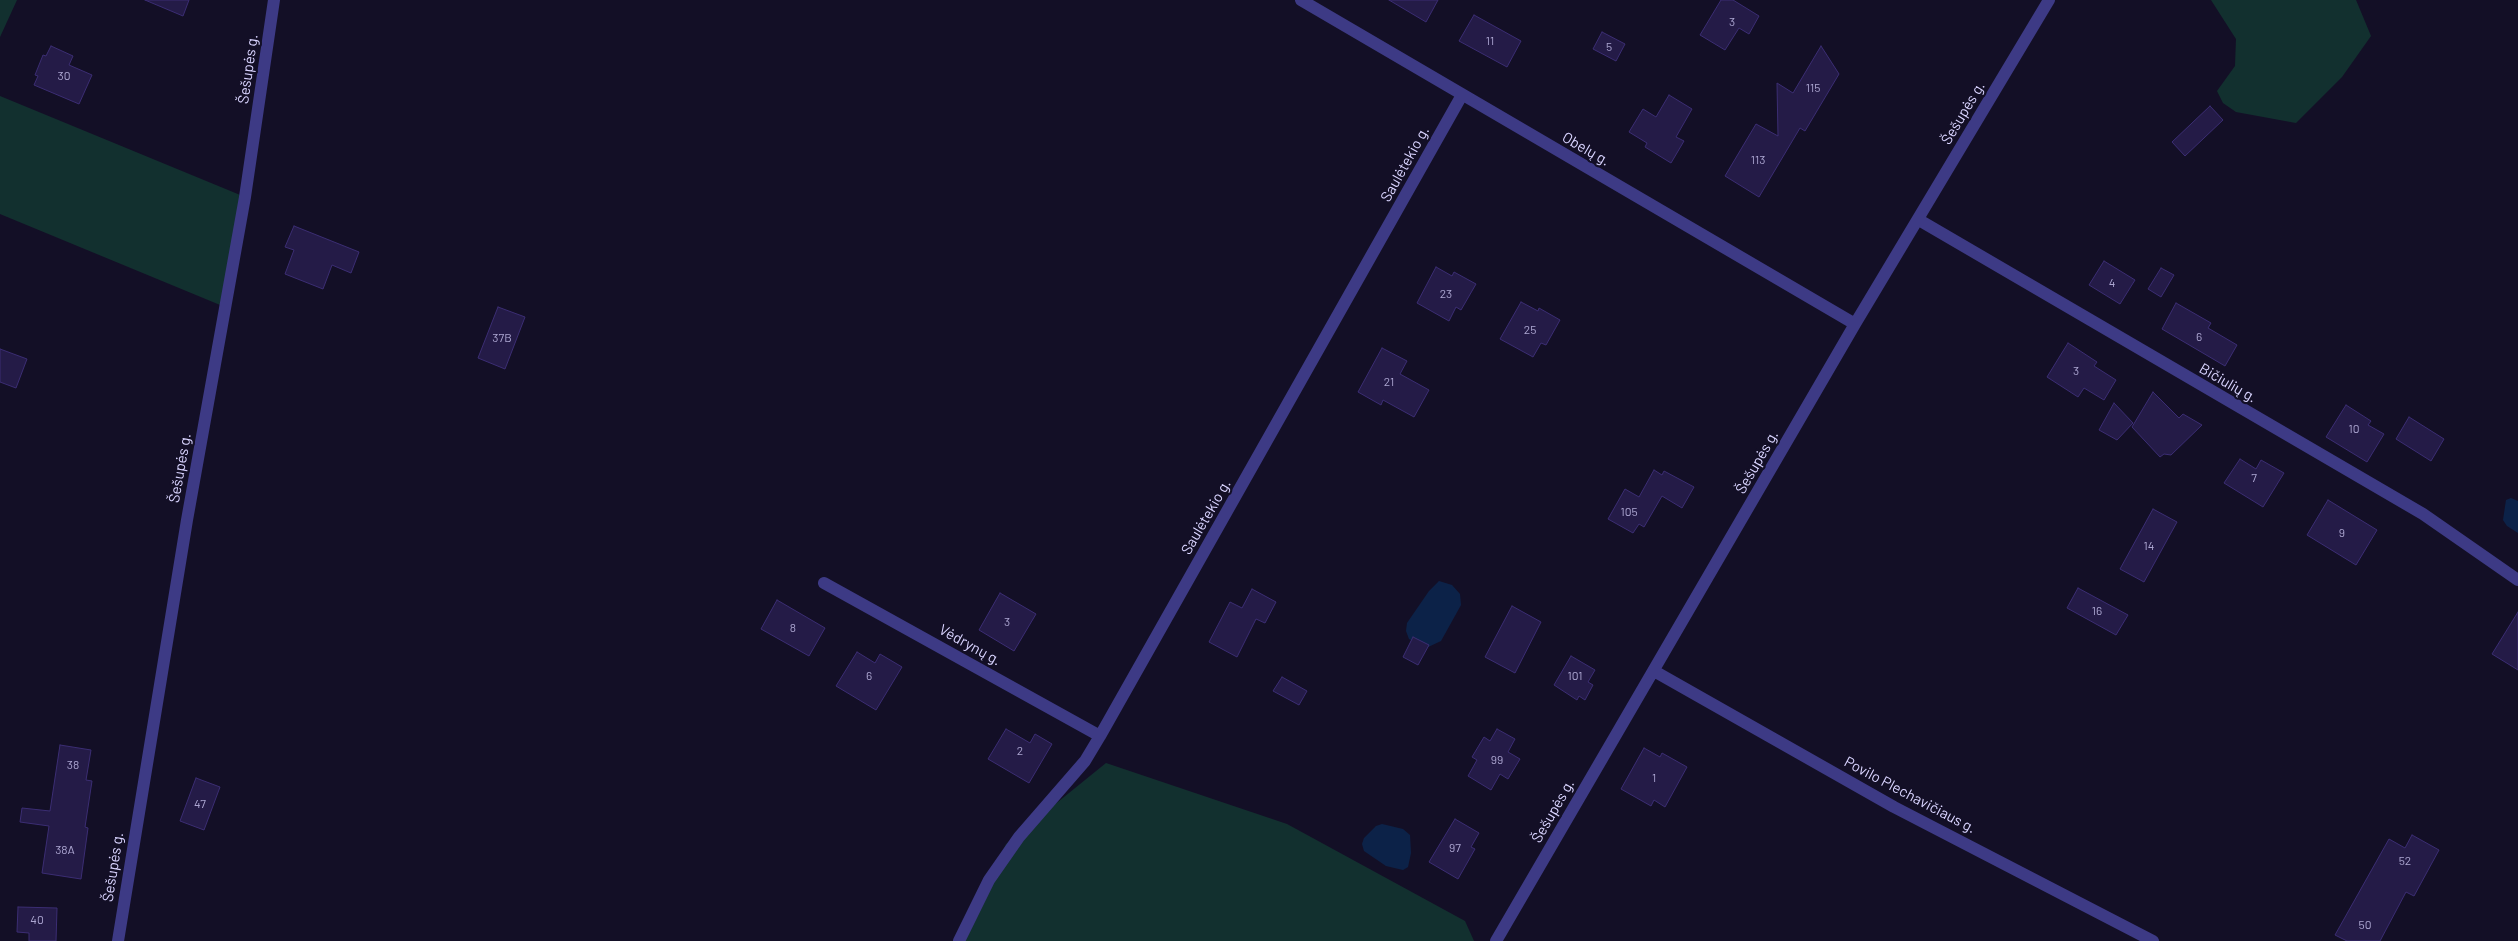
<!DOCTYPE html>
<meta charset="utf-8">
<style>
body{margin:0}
canvas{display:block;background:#130f26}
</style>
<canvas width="2518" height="941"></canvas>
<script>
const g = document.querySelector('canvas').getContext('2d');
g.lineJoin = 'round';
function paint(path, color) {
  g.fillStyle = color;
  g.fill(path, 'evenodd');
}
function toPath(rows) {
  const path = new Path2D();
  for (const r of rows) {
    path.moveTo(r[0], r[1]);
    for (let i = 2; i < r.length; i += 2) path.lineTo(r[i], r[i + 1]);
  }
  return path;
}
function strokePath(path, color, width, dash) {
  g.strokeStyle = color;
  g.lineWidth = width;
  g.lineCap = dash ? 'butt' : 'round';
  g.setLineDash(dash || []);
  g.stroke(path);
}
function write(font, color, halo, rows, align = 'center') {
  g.font = font + ' Barlow,sans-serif';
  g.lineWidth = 4.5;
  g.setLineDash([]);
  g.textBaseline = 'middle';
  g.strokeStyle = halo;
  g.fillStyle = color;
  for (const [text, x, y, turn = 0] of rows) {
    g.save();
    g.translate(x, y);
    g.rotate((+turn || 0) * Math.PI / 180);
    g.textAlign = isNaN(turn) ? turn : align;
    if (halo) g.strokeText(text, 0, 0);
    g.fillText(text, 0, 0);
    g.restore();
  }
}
paint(toPath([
 [0,0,17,0,0,37],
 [2211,0,2356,0,2371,36,2342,77,2296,123,2236,112,2223,103,2217,91,2235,66,2236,39],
 [0,96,245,197,225,307,0,214],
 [1106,763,1287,824,1465,921,1474,941,959,941,1006,844]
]), '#12302f');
paint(toPath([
 [2511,498,2518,501,2518,533,2507,526,2503,520,2506,500],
 [1439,581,1452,585,1460,594,1461,605,1441,641,1426,648,1409,639,1406,631,1407,623,1429,591],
 [1382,824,1403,829,1410,835,1411,853,1408,867,1403,870,1386,866,1364,851,1362,844,1364,838,1376,826]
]), '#0c2248');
const building = toPath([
 [145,0,189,0,183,16,145,0],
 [1389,0,1438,0,1426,22,1389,0],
 [1721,0,1733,0,1759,16,1749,34,1739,28,1725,50,1700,35,1721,0],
 [1474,15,1521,41,1507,67,1459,41,1474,15],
 [1602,32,1625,44,1616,61,1593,49,1602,32],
 [51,46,73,56,69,65,92,75,79,104,34,85,38,76,35,75,43,55,46,56,51,46],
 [1821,46,1839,74,1805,131,1800,128,1759,197,1725,176,1756,124,1778,136,1777,83,1793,93,1821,46],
 [1669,95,1692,109,1676,137,1684,141,1671,163,1645,147,1647,143,1629,132,1643,109,1656,117,1669,95],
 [2210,106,2223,120,2185,156,2172,142,2210,106],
 [294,226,359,252,351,273,332,265,323,289,285,274,294,250,285,247,294,226],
 [2104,261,2135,280,2120,304,2089,285,2104,261],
 [1436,267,1452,276,1454,272,1476,284,1461,310,1456,307,1449,321,1417,303,1436,267],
 [2161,268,2174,275,2161,297,2148,289,2161,268],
 [1521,302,1538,311,1539,308,1560,320,1546,345,1541,343,1533,357,1500,339,1521,302],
 [2176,303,2211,323,2208,328,2237,345,2225,366,2162,329,2176,303],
 [498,307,525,317,505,369,478,358,498,307],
 [2068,343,2097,362,2094,366,2116,380,2104,400,2084,388,2078,397,2047,377,2068,343],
 [1382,348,1407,361,1400,374,1429,390,1414,417,1383,400,1381,405,1358,392,1382,348],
 [0,349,27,359,16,388,0,382,0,349],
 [2153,392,2179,418,2183,414,2202,425,2171,455,2164,454,2160,457,2132,427,2153,392],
 [2114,403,2133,423,2117,440,2099,430,2114,403],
 [2346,405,2371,421,2368,425,2384,434,2367,462,2326,437,2346,405],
 [2409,417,2444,439,2431,461,2396,439,2409,417],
 [2240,459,2256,469,2261,460,2284,473,2263,507,2224,483,2240,459],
 [1654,470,1662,475,1664,471,1694,487,1682,508,1662,496,1644,527,1639,524,1633,533,1608,519,1625,489,1639,497,1654,470],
 [2328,500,2377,530,2356,565,2307,535,2328,500],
 [2153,509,2177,522,2144,582,2120,569,2153,509],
 [2078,588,2128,615,2116,635,2067,608,2078,588],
 [1252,589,1276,602,1265,623,1256,619,1237,657,1209,642,1230,602,1242,608,1252,589],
 [1000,593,1036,614,1014,651,979,630,1000,593],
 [777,600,825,628,809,656,761,629,777,600],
 [1512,606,1541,622,1515,673,1485,657,1512,606],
 [2518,612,2518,670,2492,654,2518,612],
 [1413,637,1429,645,1418,665,1403,657,1413,637],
 [857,652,875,663,880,654,902,667,876,710,836,686,857,652],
 [1571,656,1595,670,1588,682,1593,685,1585,700,1579,696,1577,700,1554,685,1571,656],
 [1282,677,1307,691,1299,705,1273,691,1282,677],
 [1006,729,1030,743,1035,734,1052,744,1029,783,988,759,1006,729],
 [1497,729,1515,739,1508,752,1520,759,1508,779,1500,774,1491,790,1468,776,1477,760,1472,757,1484,737,1490,741,1497,729],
 [60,745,91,750,86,780,92,781,85,827,88,828,81,879,42,873,49,826,20,822,22,808,50,811,60,745],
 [1644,748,1660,757,1662,753,1687,767,1665,807,1654,800,1651,806,1621,789,1644,748],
 [196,778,220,787,204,830,180,821,196,778],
 [1455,819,1479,833,1471,847,1475,849,1458,879,1429,862,1455,819],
 [2412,835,2439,850,2414,896,2406,892,2380,941,2347,941,2335,935,2389,839,2405,848,2412,835],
 [18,907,57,908,56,941,29,941,29,933,17,932,18,907]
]);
paint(building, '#241b47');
strokePath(building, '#3b2d73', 1);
strokePath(toPath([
 [1301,0,1855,324],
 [1919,220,2423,514,2518,580],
 [824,583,1100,736],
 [1654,671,1894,807,2153,941],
 [118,941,187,520,245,197,274,0],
 [959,941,989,880,1019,837,1085,761,1100,736,1462,95],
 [1496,941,1855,324,2049,0]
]), '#3d3a85', 12);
write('12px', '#aca6d1', null, [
 ["3",1732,22],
 ["11",1490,41],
 ["5",1609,47],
 ["30",64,76],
 ["115",1813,88],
 ["113",1758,160],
 ["4",2112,283],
 ["23",1446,294],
 ["25",1530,330],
 ["6",2199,337],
 ["37B",502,338],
 ["3",2076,371],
 ["21",1389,382],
 ["10",2354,429],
 ["7",2254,478],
 ["105",1629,512],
 ["9",2342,533],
 ["14",2149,546],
 ["16",2097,611],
 ["3",1007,622],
 ["8",793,628],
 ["6",869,676],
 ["101",1575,676],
 ["2",1020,751],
 ["99",1497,760],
 ["38",73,765],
 ["1",1654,778],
 ["47",200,804],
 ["97",1455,848],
 ["38A",65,850],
 ["52",2405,861],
 ["40",37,920],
 ["50",2365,925]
]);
write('15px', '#d9d4ff', '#130f26', [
 ["Šešupės g.",248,69,-82],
 ["Šešupės g.",1963,113,-59],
 ["Obelų g.",1586,149,30],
 ["Saulėtekio g.",1405,164,-61],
 ["Bičiulių g.",2228,383,30],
 ["Šešupės g.",1757,462,-60],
 ["Šešupės g.",180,468,-80],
 ["Saulėtekio g.",1206,517,-60],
 ["Vėdrynų g.",970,645,29],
 ["Povilo Plechavičiaus g.",1910,795,28],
 ["Šešupės g.",1553,811,-60],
 ["Šešupės g.",113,867,-81]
]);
</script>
